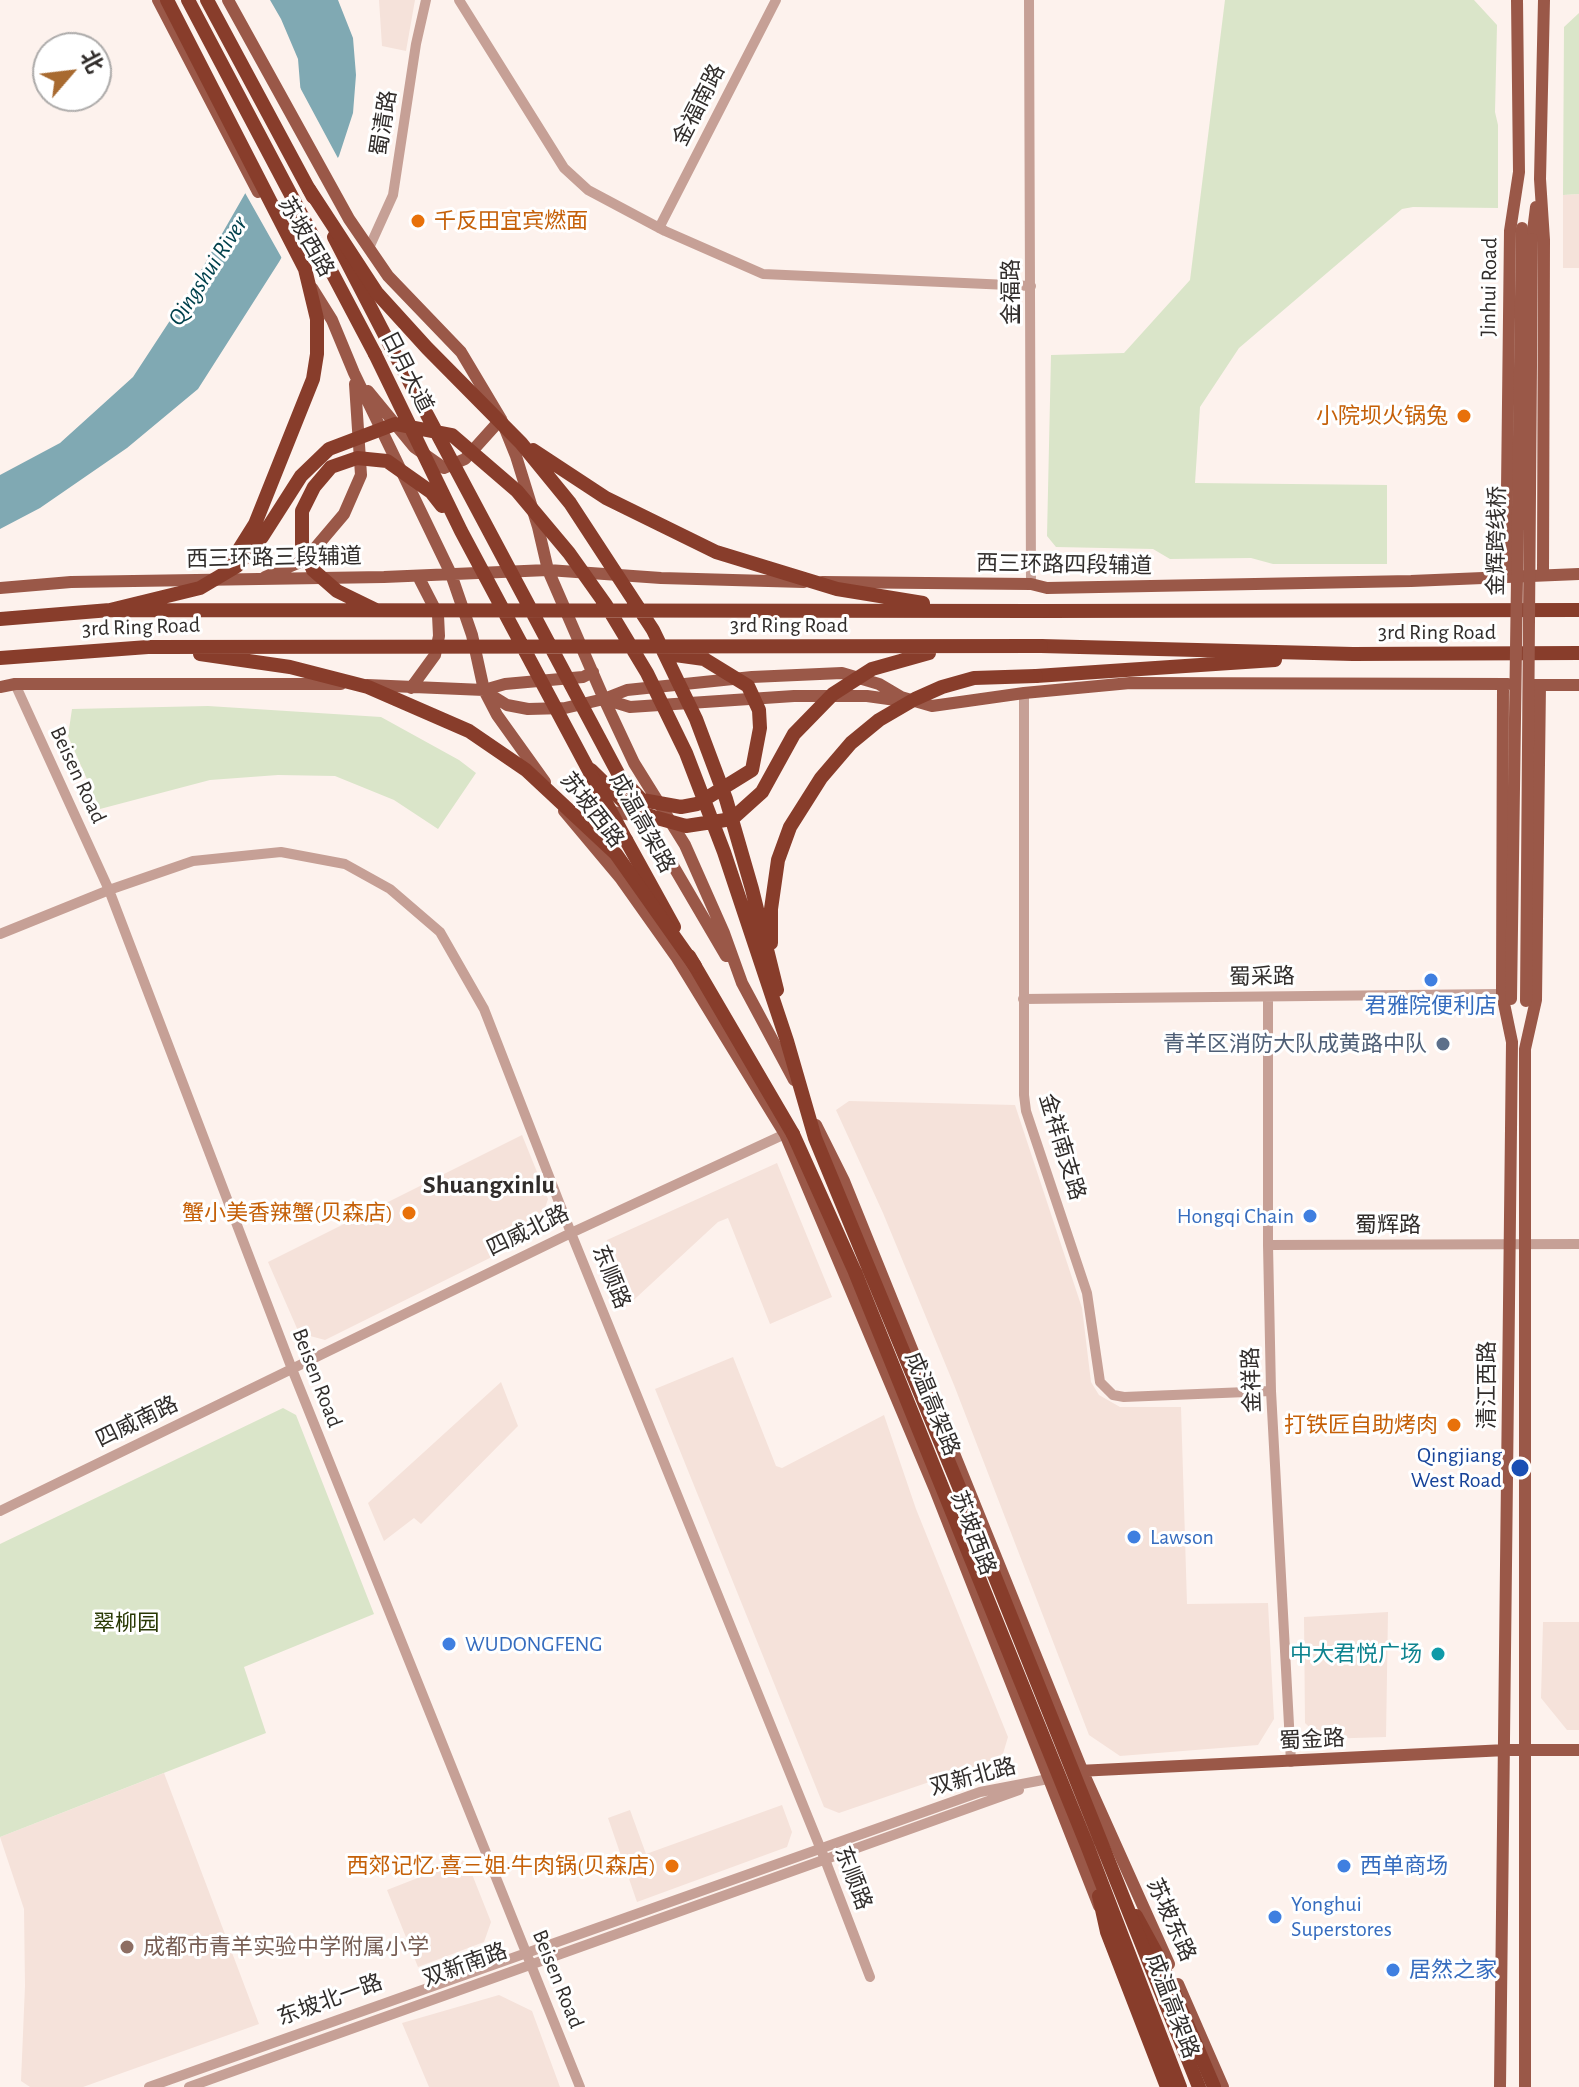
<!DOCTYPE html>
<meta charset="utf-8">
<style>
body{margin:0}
#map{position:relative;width:1579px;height:2087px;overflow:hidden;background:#fdf2ed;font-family:"Alegreya Sans","Noto Sans SC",sans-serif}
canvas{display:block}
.north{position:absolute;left:32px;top:32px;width:80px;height:80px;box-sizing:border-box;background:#fff;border:2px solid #adabaa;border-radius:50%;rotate:62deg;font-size:22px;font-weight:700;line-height:32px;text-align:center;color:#312d2b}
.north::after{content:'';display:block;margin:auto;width:28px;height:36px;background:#a86a30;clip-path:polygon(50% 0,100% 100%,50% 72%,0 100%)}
</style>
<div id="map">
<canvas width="1579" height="2087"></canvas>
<div class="north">北</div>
</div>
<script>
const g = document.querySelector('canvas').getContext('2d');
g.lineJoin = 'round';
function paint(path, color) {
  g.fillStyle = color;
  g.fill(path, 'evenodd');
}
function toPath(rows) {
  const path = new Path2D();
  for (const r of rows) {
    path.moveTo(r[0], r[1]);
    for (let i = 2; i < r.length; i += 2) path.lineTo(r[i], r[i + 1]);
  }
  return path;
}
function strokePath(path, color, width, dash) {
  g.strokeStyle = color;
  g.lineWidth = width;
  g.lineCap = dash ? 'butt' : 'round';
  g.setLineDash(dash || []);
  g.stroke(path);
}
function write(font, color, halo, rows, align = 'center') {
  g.font = font + ' "Alegreya Sans","Noto Sans SC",sans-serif';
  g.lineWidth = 6;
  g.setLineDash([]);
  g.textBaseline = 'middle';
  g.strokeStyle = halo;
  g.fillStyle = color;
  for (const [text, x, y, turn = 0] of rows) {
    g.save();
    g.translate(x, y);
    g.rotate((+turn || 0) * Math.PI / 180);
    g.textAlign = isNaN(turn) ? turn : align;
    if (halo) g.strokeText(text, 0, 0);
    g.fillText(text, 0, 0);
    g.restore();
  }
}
paint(toPath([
 [379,0,415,0,406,51,382,46],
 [1579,194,1579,268,1563,268,1563,195],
 [849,1101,1015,1105,1082,1308,1091,1382,1099,1395,1120,1407,1181,1407,1187,1604,1268,1603,1274,1719,1258,1745,1120,1756,1089,1735,954,1385,883,1213,836,1110],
 [522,1135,548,1199,536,1235,325,1340,299,1333,268,1262],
 [777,1163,832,1297,770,1324,728,1218,718,1222,624,1309,604,1264,607,1240],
 [733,1357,776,1466,782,1468,884,1415,916,1509,1008,1737,1002,1757,839,1813,824,1807,655,1389],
 [501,1382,518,1426,421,1524,414,1518,384,1541,368,1503],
 [1388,1612,1386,1737,1322,1739,1305,1723,1304,1617],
 [1543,1622,1579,1622,1579,1730,1567,1730,1541,1698],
 [164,1773,259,2024,83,2087,30,2087,21,2081,25,1986,24,1909,0,1837],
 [782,1805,792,1832,787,1847,637,1902,608,1818,630,1810,646,1854],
 [466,1859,491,1922,484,1942,418,1967,387,1890],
 [499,1995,532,2011,560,2087,429,2087,402,2023]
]), '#f5e2da');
paint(toPath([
 [1225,0,1474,0,1497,25,1495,112,1498,125,1498,208,1413,207,1402,209,1239,348,1200,407,1195,483,1387,485,1387,564,1273,564,1251,558,1170,559,1153,549,1056,547,1047,536,1051,355,1124,353,1190,280],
 [1579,13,1579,194,1563,195,1564,27],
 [208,706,381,717,459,760,476,773,438,829,394,800,335,776,278,775,210,780,100,809,68,736,72,709],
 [283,1408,296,1415,374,1614,244,1667,266,1733,0,1837,0,1544]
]), '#dae5c9');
paint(toPath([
 [270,0,338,0,353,38,356,75,353,113,339,156,279,262,198,389,127,448,40,508,0,529,0,475,60,443,133,377,188,293,301,96,298,59,281,19]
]), '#80a9b3');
paint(toPath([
 [296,80,340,162,284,262,244,191,297,95]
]), '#fdf2ed');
strokePath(toPath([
 [459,0,564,168,588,190,665,231,763,274,1031,286],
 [1029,0,1031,584],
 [659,228,776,0],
 [369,248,393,195,416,44,426,0],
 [15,684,109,890,292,1369,580,2087],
 [1024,693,1024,1095,1026,1111,1087,1293,1100,1382,1113,1395,1124,1397,1271,1391],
 [0,934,109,890,193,861,281,852,345,864,390,889,440,932,484,1009,571,1233,824,1857,870,1977],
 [1268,997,1268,1245,1271,1391,1291,1762],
 [1023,999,1502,994],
 [1268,1245,1579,1244],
 [0,1511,571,1233,785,1134],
 [149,2087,980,1792,1048,1779],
 [189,2087,1019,1790]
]), '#c6a096', 10);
strokePath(toPath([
 [158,0,258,192],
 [228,0,349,219,388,276,461,352,501,419,516,456,538,527,548,570,604,699,634,763,685,845,724,933,742,983,794,1080],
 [1532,239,1536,207],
 [312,288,332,320,354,373,451,574,472,635,484,690,497,715,545,782],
 [368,391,414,447,444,468,465,459,501,419],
 [1543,574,1544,240,1540,179,1544,0],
 [1506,575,1510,231,1519,172,1517,0],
 [265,577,305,560,344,514,361,475,355,384],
 [822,582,1031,584,1047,588,1411,581,1579,574],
 [0,588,71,582,384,577,548,570,661,578,804,582],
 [367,685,484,690,505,684,583,677,593,672],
 [1534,685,1579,685],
 [0,687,15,684,341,684],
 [411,688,435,655,439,636,438,615,418,576],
 [486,692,507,705,528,709,565,708,604,699,627,690,752,677,842,673,879,684,901,697,932,706,1024,693,1130,683,1508,684],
 [604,699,630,707,794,696,867,696,903,701],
 [564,811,621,879,677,958,785,1134,936,1492,1099,1906],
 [595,842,595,828,603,816,612,812,633,815,645,822,658,840,726,956],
 [816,1125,844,1181,1082,1770,1169,1964],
 [1078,1771,1506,1750,1579,1750],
 [1178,1984,1223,2087],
 [1500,2087,1512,1042,1502,994,1503,684],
 [1525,2087,1525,1049,1536,1000,1540,685]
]), '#9a5848', 12);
strokePath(toPath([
 [188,0,375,354],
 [207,0,313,197],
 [334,237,391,347],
 [1043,611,1579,610],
 [1041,646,1353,654,1579,653],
 [1036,676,1275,660],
 [591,770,631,809,650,816],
 [626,840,674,927],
 [689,956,793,1134],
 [1136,1916,1160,1960,1214,2087]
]), '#883d2b', 14);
strokePath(toPath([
 [1511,999,1522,228],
 [1526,1001,1532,239]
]), '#9a5848', 12);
strokePath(toPath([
 [167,0,305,269,317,319,317,354,313,379,255,524,233,559],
 [309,189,377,293,427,348,521,443,570,503,653,630,696,719,726,799,752,889,777,990],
 [391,347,620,777,642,800,681,807,697,804,752,770,760,728,759,710,748,686,704,659,668,654],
 [375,354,461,531,626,840],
 [533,450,606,498,716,552,837,589,923,603],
 [110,610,200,588,237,566,262,537,301,476,329,449,395,424,452,435,517,491,569,553,606,605,647,673,686,753,724,852,787,1041,815,1138,959,1487,1199,2087],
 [376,610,337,591,313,570,302,544,302,511,314,487,331,467,357,458,387,461,431,492,442,506],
 [0,619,110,610,1043,611],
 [200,654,290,667,368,687,469,731,526,770,616,854,695,966],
 [0,658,148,647,1041,646],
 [650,816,686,826,732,819,762,792,794,734,833,694,872,669,929,653],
 [771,943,771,909,778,860,790,827,821,778,851,743,879,720,915,699,942,687,974,678,1036,676],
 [793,1134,855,1272,1087,1845,1180,2087],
 [1099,1896,1107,1932,1167,2087]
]), '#883d2b', 14);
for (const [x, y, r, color] of [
 [418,221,8,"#e8710a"],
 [1464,416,8,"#e8710a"],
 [1431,980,8,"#3f7fe0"],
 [1443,1044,8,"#5c6f8a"],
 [409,1213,8,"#e8710a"],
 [1310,1216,8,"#3f7fe0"],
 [1454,1425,8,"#e8710a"],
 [1520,1468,10,"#1a4fb4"],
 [1134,1537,8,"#3f7fe0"],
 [449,1644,8,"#3f7fe0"],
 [1438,1654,8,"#0f9aa8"],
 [672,1866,8,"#e8710a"],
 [1344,1866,8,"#3f7fe0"],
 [1275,1917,8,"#3f7fe0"],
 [127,1947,8,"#8d6e63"],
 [1393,1970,8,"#3f7fe0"]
]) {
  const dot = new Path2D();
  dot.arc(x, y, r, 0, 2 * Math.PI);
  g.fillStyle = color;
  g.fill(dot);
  strokePath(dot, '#fff', 3);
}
write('22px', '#312d2b', '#fff', [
 ["金福南路",699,105,-63],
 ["蜀清路",384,123,-81],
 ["苏坡西路",306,237,60],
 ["Jinhui Road",1489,287,-89],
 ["金福路",1011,292,-90],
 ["日月大道",407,372,63],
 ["金辉跨线桥",1497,541,-89],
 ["西三环路三段辅道",274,558,-1],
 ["西三环路四段辅道",1064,565,1],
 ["3rd Ring Road",789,625],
 ["3rd Ring Road",141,627,-2],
 ["3rd Ring Road",1437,632],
 ["Beisen Road",78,775,65],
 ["苏坡西路",592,810,52],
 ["成温高架路",642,823,61],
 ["蜀采路",1262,977,-1],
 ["金祥南支路",1062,1147,73],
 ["蜀辉路",1388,1225],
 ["四威北路",528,1231,-26],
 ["东顺路",611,1277,68],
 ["Beisen Road",317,1378,69],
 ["金祥路",1252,1380,-92],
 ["清江西路",1487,1385,-90],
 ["成温高架路",932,1404,68],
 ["四威南路",137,1422,-26],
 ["苏坡西路",973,1533,69],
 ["蜀金路",1312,1740,-3],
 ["双新北路",973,1777,-15],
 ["东顺路",853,1878,69],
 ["苏坡东路",1171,1920,66],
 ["双新南路",465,1965,-20],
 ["Beisen Road",558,1979,68],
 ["东坡北一路",330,2000,-20],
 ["成温高架路",1172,2006,69]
]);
write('22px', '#c56008', '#fff', [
 ["千反田宜宾燃面",434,221,"left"],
 ["小院坝火锅兔",1448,416],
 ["蟹小美香辣蟹(贝森店)",393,1213],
 ["打铁匠自助烤肉",1438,1425],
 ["西郊记忆·喜三姐·牛肉锅(贝森店)",656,1866]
], 'right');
write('22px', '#366cbe', '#fff', [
 ["君雅院便利店",1431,1006,"center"],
 ["Hongqi Chain",1294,1216,"right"],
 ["Lawson",1150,1537],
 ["WUDONGFENG",465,1644],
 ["西单商场",1360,1866],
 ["Yonghui",1291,1904],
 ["Superstores",1291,1929],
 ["居然之家",1409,1970]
], 'left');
write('22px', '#4e5e75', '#fff', [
 ["青羊区消防大队成黄路中队",1427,1044]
], 'right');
write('22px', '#164399', '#fff', [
 ["Qingjiang",1502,1455],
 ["West Road",1502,1480]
], 'right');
write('22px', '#283803', '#fff', [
 ["翠柳园",126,1623]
]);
write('22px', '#0d838f', '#fff', [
 ["中大君悦广场",1422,1654]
], 'right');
write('22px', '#785e54', '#fff', [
 ["成都市青羊实验中学附属小学",143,1947]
], 'left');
write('italic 24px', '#00414c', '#fff', [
 ["Qingshui River",208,271,-57]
]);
write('bold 26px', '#312d2b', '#fff', [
 ["Shuangxinlu",489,1185]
]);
</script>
